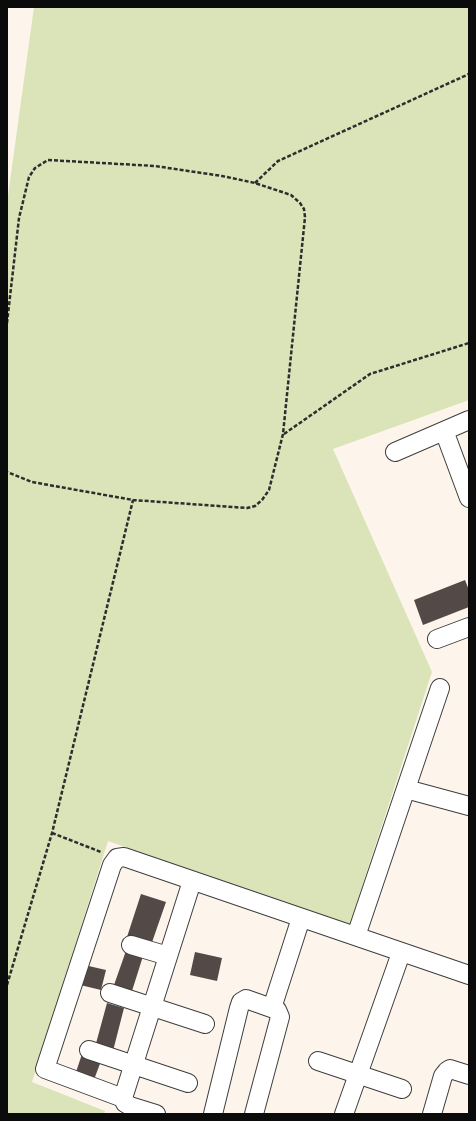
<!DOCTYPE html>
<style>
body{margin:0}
#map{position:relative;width:476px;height:1121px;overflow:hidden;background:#fdf5eb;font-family:Lora,serif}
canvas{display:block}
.frame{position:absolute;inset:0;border:8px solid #0b0b0b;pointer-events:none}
</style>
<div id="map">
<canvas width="476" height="1121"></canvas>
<div class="frame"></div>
</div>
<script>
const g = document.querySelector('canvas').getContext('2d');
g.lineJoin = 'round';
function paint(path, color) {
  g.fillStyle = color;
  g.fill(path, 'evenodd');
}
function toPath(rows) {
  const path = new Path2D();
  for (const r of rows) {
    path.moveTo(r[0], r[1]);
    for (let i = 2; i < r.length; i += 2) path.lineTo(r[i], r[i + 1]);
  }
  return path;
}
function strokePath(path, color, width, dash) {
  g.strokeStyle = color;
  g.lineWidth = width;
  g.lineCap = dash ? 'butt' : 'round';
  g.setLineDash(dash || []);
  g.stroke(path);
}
paint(toPath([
 [34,7,469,7,469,400,333,449,432,672,349,926,108,841,32,1082,105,1111,104,1114,7,1114,7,203]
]), '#dae4b8');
paint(toPath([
 [465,580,469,590,469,607,423,625,414,600],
 [141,894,166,902,150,948,126,940],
 [127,948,144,953,132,991,114,985],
 [195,952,222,958,217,981,190,975],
 [80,964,106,970,101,990,76,984],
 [107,1003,124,1008,113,1051,95,1047],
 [82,1054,101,1061,92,1085,74,1078]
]), '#534a48');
const street = toPath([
 [446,430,446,436,469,498],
 [395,452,469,420],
 [437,639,469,627],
 [406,789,469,806],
 [356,936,440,688],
 [131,945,168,956],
 [110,993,205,1024],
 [272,1008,301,918],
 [89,1050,188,1083],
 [318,1061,402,1089],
 [123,1098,192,881],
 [156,1114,130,1106,125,1103,123,1098,45,1069,112,865,117,858,124,857,469,975],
 [213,1114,239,1008,241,1002,246,999,277,1010,280,1017,254,1114],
 [344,1114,401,953],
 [432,1114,443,1076,447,1071,450,1069,469,1075]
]);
strokePath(street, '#3e3e3e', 20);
strokePath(toPath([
 [255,183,278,161,469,74],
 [7,323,19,218,29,177,35,168,48,160,155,166,222,176,255,183,291,195,300,203,304,209,305,217,283,434,269,490,262,500,255,506,247,508,133,500,32,482,7,472],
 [284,434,370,374,469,343],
 [52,833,101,852],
 [7,985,52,833,133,500]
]), '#2d2d2d', 2.5, [4, 2]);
strokePath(street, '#fff', 18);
</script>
